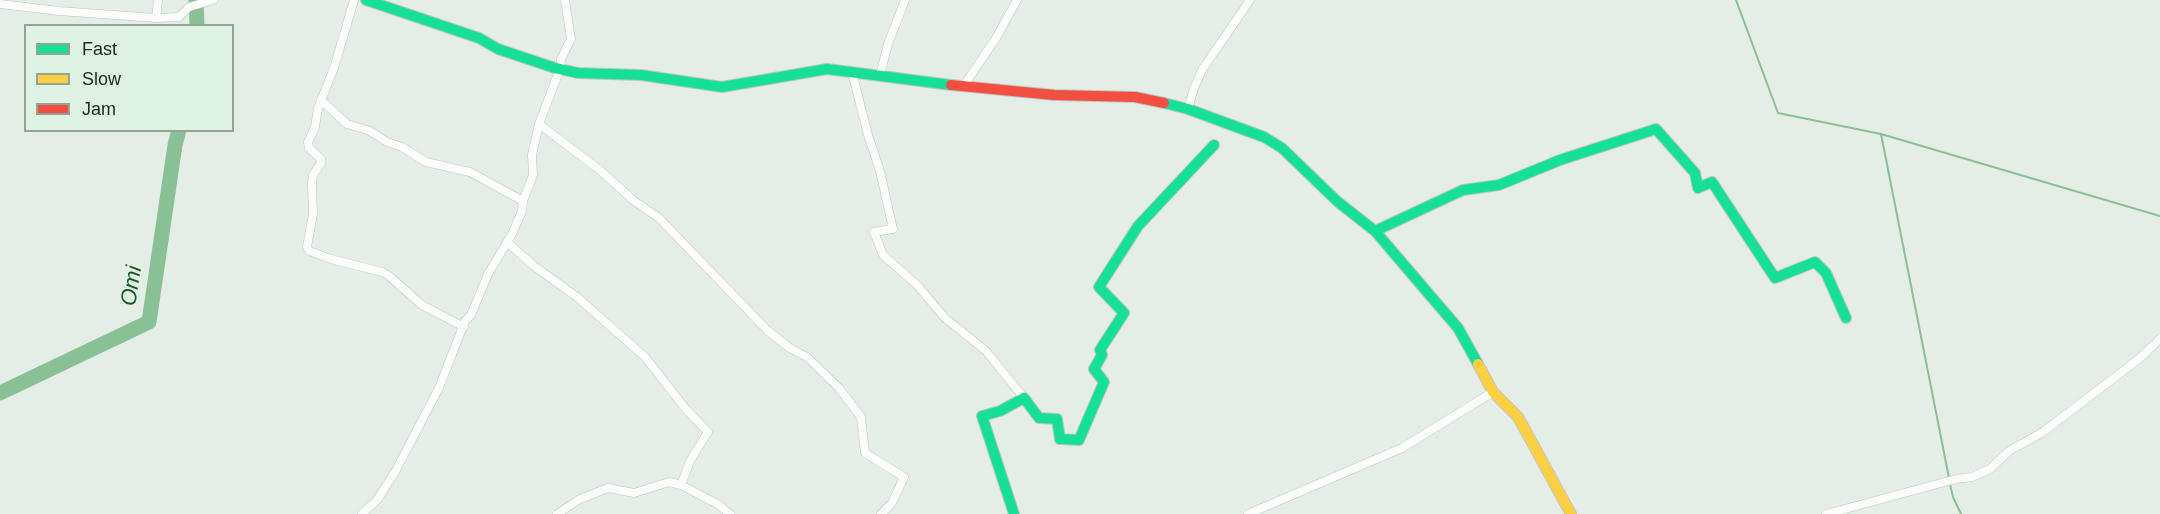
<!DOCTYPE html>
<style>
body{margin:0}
#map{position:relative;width:2160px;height:514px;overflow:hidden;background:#e4eee6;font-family:Arial,sans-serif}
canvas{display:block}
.legend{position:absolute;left:24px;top:24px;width:210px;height:108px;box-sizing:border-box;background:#dff3e2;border:2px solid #95a397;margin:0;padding:8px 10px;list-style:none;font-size:18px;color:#252c26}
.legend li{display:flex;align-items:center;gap:12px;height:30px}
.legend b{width:30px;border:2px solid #95a397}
</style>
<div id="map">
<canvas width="2160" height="514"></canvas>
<ul class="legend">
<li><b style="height:8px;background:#16e098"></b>Fast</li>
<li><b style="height:8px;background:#ffcf43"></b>Slow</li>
<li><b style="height:8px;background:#f24e42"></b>Jam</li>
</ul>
</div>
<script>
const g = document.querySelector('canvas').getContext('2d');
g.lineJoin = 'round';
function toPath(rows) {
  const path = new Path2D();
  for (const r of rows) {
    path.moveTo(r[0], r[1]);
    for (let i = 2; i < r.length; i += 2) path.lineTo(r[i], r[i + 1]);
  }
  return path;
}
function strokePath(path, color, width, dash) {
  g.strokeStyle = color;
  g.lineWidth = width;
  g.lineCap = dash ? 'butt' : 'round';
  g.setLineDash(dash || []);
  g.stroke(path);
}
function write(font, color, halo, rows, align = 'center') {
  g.font = font + ' Arial,sans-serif';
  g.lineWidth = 4.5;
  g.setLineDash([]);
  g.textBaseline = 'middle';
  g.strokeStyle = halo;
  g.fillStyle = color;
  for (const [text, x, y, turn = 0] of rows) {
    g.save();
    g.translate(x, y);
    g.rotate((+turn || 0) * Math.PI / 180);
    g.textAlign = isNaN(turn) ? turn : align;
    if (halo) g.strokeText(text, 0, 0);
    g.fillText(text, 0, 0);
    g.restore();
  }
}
strokePath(toPath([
 [1736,0,1778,113,1881,134,2160,216],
 [1881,134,1949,478],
 [1950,484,1953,497,1961,514]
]), '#89c095', 2);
strokePath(toPath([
 [196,0,197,26],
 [0,393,149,322,175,145,179,130]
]), '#89c095', 15);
const street = toPath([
 [354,0,334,68,318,108,315,127,308,142,309,148,321,159,321,163,313,175,312,185,313,214,307,247,309,251,331,259,382,272,389,276,422,305,464,327],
 [0,4,59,11,156,18,179,17,189,7,213,0],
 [156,18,158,0],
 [852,72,868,135,880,171,893,229,874,232,883,255,917,285,945,318,986,351,1024,398],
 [880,75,888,44,905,0],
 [963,87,996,38,1017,0],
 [321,100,347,124,370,131,387,142,402,147,426,162,470,172,523,201],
 [1188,109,1194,88,1202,70,1250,0],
 [539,124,601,171,633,200,659,218,767,330,791,349,807,357,839,388,861,417,865,453,904,477,892,503,881,514],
 [507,242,534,266,577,297,645,357,685,408,708,432,690,461,681,485,719,505,730,514],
 [362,514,377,500,395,472,439,388,465,321,471,315,488,274,512,234,522,211,523,201,533,175,532,155,539,124,560,69,561,59,571,39,565,0],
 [557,514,580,499,608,488,634,493,669,482,681,485],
 [1248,514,1402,448,1493,392],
 [1826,514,1956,479,1972,477,1990,469,2009,451,2043,432,2140,358,2160,339]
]);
const fast = toPath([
 [366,0,479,38,498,49,555,68,578,73,641,75,722,87,827,69,951,85],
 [1164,103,1188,109,1264,137,1282,148,1338,202,1375,231,1458,328,1478,364],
 [1375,231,1463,190,1499,185,1560,160,1656,129,1695,173,1698,188,1712,182,1775,278,1815,262,1826,273,1846,318],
 [1014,514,982,416,1000,411,1024,398,1039,418,1057,419,1060,439,1079,440,1104,382,1094,369,1102,355,1100,350,1124,313,1099,287,1138,226,1214,145]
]);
const slow = toPath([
 [1478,364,1493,392,1518,417,1571,514]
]);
const jam = toPath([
 [951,85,1054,95,1135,97,1164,103]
]);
strokePath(street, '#bec6c0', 9);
strokePath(fast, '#bec6c0', 12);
strokePath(slow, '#bec6c0', 12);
strokePath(jam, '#bec6c0', 12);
strokePath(street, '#fbfcfb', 8);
strokePath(fast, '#16e098', 10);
strokePath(slow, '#ffcf43', 10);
strokePath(jam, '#f24e42', 10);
write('italic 22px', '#1e532d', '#dff3e2', [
 ["Omi",132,286,-81]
]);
</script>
